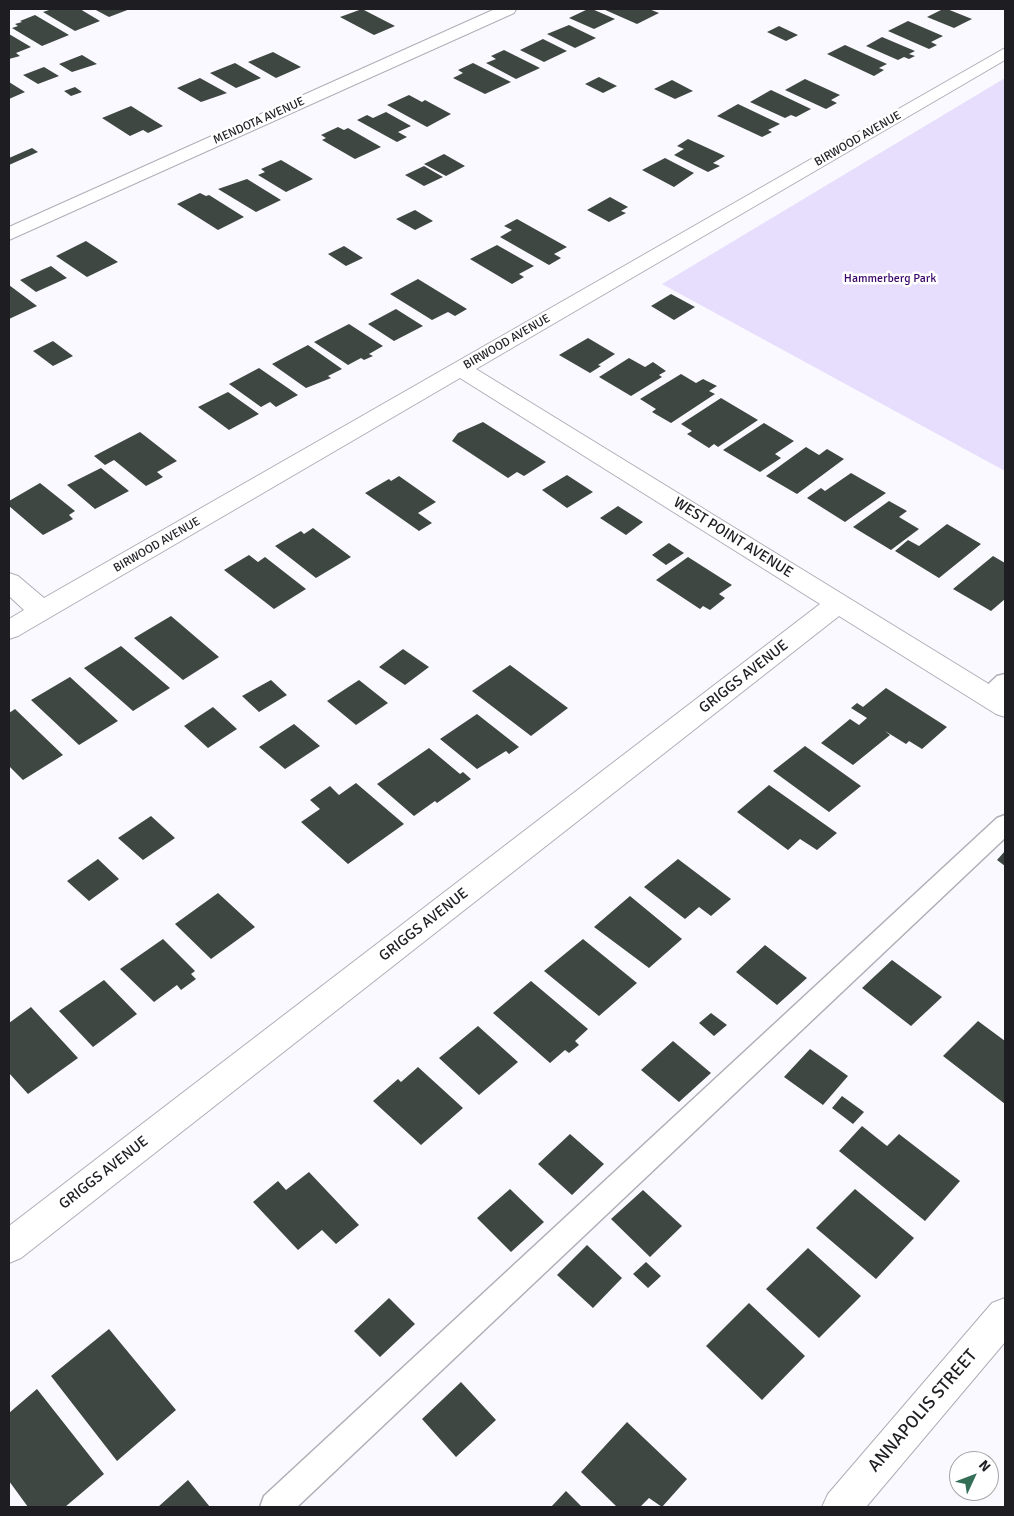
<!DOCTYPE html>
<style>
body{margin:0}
#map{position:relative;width:1014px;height:1516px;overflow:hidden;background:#faf9ff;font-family:Signika,sans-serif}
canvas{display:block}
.frame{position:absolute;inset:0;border:10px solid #1e1d21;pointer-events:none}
.north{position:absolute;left:949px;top:1451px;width:50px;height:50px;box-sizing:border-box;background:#fff;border:1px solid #a5a5a6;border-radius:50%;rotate:47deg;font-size:14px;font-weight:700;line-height:20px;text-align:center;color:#1e1d21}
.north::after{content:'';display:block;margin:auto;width:18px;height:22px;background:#356e57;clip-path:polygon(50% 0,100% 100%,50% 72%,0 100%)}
</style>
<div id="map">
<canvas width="1014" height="1516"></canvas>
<div class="frame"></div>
<div class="north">N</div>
</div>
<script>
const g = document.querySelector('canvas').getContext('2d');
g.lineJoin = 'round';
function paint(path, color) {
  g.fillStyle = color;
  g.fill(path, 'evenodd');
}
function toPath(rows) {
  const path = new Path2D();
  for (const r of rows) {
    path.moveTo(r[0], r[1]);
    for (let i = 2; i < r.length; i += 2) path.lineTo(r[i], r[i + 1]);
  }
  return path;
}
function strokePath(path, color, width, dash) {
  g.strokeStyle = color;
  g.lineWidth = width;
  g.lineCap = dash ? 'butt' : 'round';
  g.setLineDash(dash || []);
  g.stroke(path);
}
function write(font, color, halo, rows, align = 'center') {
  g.font = font + ' Signika,sans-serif';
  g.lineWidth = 5;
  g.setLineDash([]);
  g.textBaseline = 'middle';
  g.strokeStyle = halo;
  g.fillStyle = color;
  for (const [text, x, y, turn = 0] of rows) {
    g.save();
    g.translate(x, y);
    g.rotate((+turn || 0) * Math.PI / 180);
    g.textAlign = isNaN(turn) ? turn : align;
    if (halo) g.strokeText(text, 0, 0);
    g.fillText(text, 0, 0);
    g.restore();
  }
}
paint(toPath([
 [1005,78,1005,471,662,284]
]), '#e7defd');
paint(toPath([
 [52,9,80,9,100,21,75,31,43,12],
 [94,9,130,9,109,17],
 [362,9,395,26,374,35,340,17],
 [588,9,592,9,615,19,594,29,569,18],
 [603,9,649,9,659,13,637,24],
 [943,9,947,9,972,19,954,28,927,17],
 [35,15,69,35,42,46,12,28,18,26,15,24,22,22,20,21],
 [908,21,943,36,931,42,937,45,929,49,888,31],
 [569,25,596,38,575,48,547,34],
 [779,26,798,35,786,41,767,32],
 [9,34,31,47,16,53,20,56,9,59],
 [882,37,915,51,909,54,915,56,909,59,904,57,898,60,866,46],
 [543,39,567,51,544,62,520,50],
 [845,45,887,64,879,68,884,70,874,76,827,54],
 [504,50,540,68,516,79,486,63,496,59,491,56],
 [273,52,301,67,276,78,248,62],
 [82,55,97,64,72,72,59,64],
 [235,63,261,78,236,88,210,73],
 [473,63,511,82,485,94,453,78,463,73,458,70],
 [44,67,59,76,38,84,23,75],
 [599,77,617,86,603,93,585,84],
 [200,78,227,93,201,102,177,88],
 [805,79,840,95,831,100,837,103,826,109,785,90],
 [672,80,693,91,675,99,654,89],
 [9,82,25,92,9,99],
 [75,87,82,92,71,96,64,91],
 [771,90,811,109,796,117,791,115,785,118,750,102],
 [409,95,422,102,425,100,451,114,427,127,387,105],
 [738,104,780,124,768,130,772,132,762,137,717,116],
 [131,106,163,126,148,133,143,130,130,136,102,118],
 [386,112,411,126,398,132,407,137,397,142,357,120,367,115,373,118],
 [338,127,344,130,348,128,381,147,355,159,322,140,326,138,321,135],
 [688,139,725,156,713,163,720,166,708,172,674,155,684,149,677,146],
 [32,148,38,152,9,165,9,158],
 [444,154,465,166,446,176,424,164],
 [665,158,694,173,674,187,642,170],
 [281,160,313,179,286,192,258,175,265,172,261,169],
 [424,166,443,177,424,186,405,175],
 [247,179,281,200,256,212,218,189],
 [200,193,206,196,209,195,244,217,218,230,177,204],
 [610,197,628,207,621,211,626,213,609,222,587,210],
 [415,210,433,221,415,230,396,219],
 [517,219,567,247,554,254,561,258,549,265,500,237,512,230,504,226],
 [86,241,118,262,87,277,56,256],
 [497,245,534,266,519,274,524,277,512,284,470,259],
 [344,246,363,258,346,266,328,254],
 [51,266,67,278,36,292,20,280],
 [418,279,467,309,455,316,448,312,432,320,390,294],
 [9,285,37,306,9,319],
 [671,294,695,307,674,320,651,306],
 [396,309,423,326,394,341,368,324],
 [349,324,383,346,369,354,373,356,364,360,361,358,348,365,314,342],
 [588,338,615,354,598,365,601,366,590,373,559,355],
 [53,341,73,356,53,366,33,351],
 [308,345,342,369,328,376,331,378,306,388,272,364],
 [629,358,645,367,653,362,666,371,659,375,662,377,631,396,599,377],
 [259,368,298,395,276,407,270,402,261,407,229,384],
 [681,374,696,383,703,379,717,386,709,391,715,394,671,423,652,412,656,409,640,399],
 [228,392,259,414,229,430,198,407],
 [721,398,758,420,718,447,714,444,709,448,687,434,692,431,681,424],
 [483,422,546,462,524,476,517,472,508,478,452,441,458,433],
 [764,423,794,441,775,454,781,458,760,472,723,450],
 [140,432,177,461,157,472,163,477,146,486,114,460,105,465,94,456],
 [806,447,819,455,827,449,844,459,797,494,766,476],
 [101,468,129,491,95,509,67,485],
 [851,473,886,493,845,522,807,498,821,488,825,491],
 [567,475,593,492,567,508,542,490],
 [399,476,436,502,418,513,432,523,419,531,365,493,389,479,391,481],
 [40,483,75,511,69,515,73,519,43,535,9,506,9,501],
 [889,501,907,511,899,517,919,529,891,550,853,527],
 [618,506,643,522,626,535,600,518],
 [947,524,981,544,939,578,895,551,908,540,919,546],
 [313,528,351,557,316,578,275,546,301,531,304,534],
 [669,543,684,553,666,565,652,555],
 [249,555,258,562,265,557,306,589,274,609,224,570],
 [993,556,1005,563,1005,599,991,611,953,589],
 [688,557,732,585,719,594,725,598,710,610,703,606,700,609,656,580],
 [171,616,219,657,183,680,134,638],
 [121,646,170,688,133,711,84,668],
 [403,649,429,667,405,685,379,667],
 [510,665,568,708,531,736,472,691],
 [70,677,118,721,79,745,31,700],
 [271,680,287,695,259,712,242,696],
 [359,680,388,703,356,725,327,701],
 [886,688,947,727,922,749,909,741,906,744,885,731,890,735,853,765,821,743,850,719,859,725,867,718,851,708,857,703,863,707],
 [213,707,237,729,208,748,184,726],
 [15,709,63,755,23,780,9,766,9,713],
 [477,714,519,747,509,754,506,751,477,769,440,739],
 [294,724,320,746,285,769,259,747],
 [805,746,861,786,829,812,773,771],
 [429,748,460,774,463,772,471,779,437,803,435,801,414,816,377,784],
 [356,783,404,824,348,864,301,822,320,809,310,800,330,786,339,795],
 [769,785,837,833,817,850,800,839,788,850,737,812],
 [151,816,175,838,143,860,118,838],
 [1005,851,1005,866,997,860],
 [98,859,119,879,89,901,67,881],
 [678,859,731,899,711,916,699,907,685,919,644,887],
 [218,893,255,927,211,959,175,924],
 [630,896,682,939,649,968,594,927],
 [163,939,195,971,191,974,196,979,181,990,177,985,154,1002,120,969],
 [583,939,637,983,599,1016,544,971],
 [765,945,807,978,777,1005,736,972],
 [892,960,942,997,911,1026,862,988],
 [104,980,137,1014,93,1047,59,1011],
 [531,981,588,1029,575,1041,579,1045,569,1053,565,1050,550,1063,493,1013],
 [31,1007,78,1058,28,1094,9,1073,9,1023],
 [711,1013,727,1025,714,1036,699,1023],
 [978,1021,1005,1041,1005,1104,943,1056],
 [478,1026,518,1062,479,1095,439,1058],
 [673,1041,711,1073,679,1102,641,1070],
 [810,1049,848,1076,823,1105,784,1077],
 [418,1067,463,1108,421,1145,373,1101,398,1079,401,1082],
 [842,1096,864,1112,853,1124,832,1108],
 [862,1126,887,1146,899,1134,960,1181,925,1221,839,1151],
 [570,1134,604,1164,572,1195,538,1164],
 [309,1172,359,1225,336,1244,322,1230,298,1250,253,1202,278,1181,286,1190],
 [510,1189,544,1222,511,1252,477,1218],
 [855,1189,914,1238,876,1279,816,1228],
 [643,1190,682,1226,650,1257,611,1219],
 [587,1245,622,1278,593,1308,557,1275],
 [808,1248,861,1296,819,1338,766,1289],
 [646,1262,661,1276,648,1288,633,1274],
 [389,1298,415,1324,380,1357,354,1331],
 [749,1303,805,1356,762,1400,706,1346],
 [109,1329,176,1410,117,1461,51,1376],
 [461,1382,496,1420,456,1457,422,1419],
 [37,1389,104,1474,65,1507,28,1507,9,1481,9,1413],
 [627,1422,687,1479,662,1507,649,1498,640,1507,617,1507,581,1472],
 [188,1480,210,1507,158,1507],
 [566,1491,582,1507,551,1507]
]), '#3e4742');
const service = toPath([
 [1005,674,1005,695,997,703,989,705,981,703,978,697,981,691,997,676,1005,674],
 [1005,815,1005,838,297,1507,260,1507,264,1496,997,818,1005,815]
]);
const minor = toPath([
 [495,9,516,9,514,13,9,240,9,227,495,9],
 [1005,48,1005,60,476,369,1005,694,1005,717,996,714,839,616,21,1258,9,1263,9,1226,820,604,460,378,18,636,9,639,9,619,24,610,9,596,9,573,18,576,44,598,1005,48],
 [1005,1298,1005,1342,866,1507,822,1507,828,1494,992,1303,1005,1298]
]);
strokePath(service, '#b0adb7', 3);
strokePath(minor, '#b0adb7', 2);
paint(service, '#fff');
paint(minor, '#fff');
write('12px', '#1e1d21', '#fff', [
 ["MENDOTA AVENUE",259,121,-24],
 ["BIRWOOD AVENUE",858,139,-30],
 ["BIRWOOD AVENUE",507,342,-30],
 ["BIRWOOD AVENUE",157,545,-30]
]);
write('12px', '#3a066a', '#fff', [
 ["Hammerberg Park",890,279]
]);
write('15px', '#1e1d21', '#fff', [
 ["WEST POINT AVENUE",733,538,32],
 ["GRIGGS AVENUE",744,677,-38],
 ["GRIGGS AVENUE",424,925,-38],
 ["GRIGGS AVENUE",104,1173,-38]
]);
write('18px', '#1e1d21', '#fff', [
 ["ANNAPOLIS STREET",923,1411,-49]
]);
</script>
